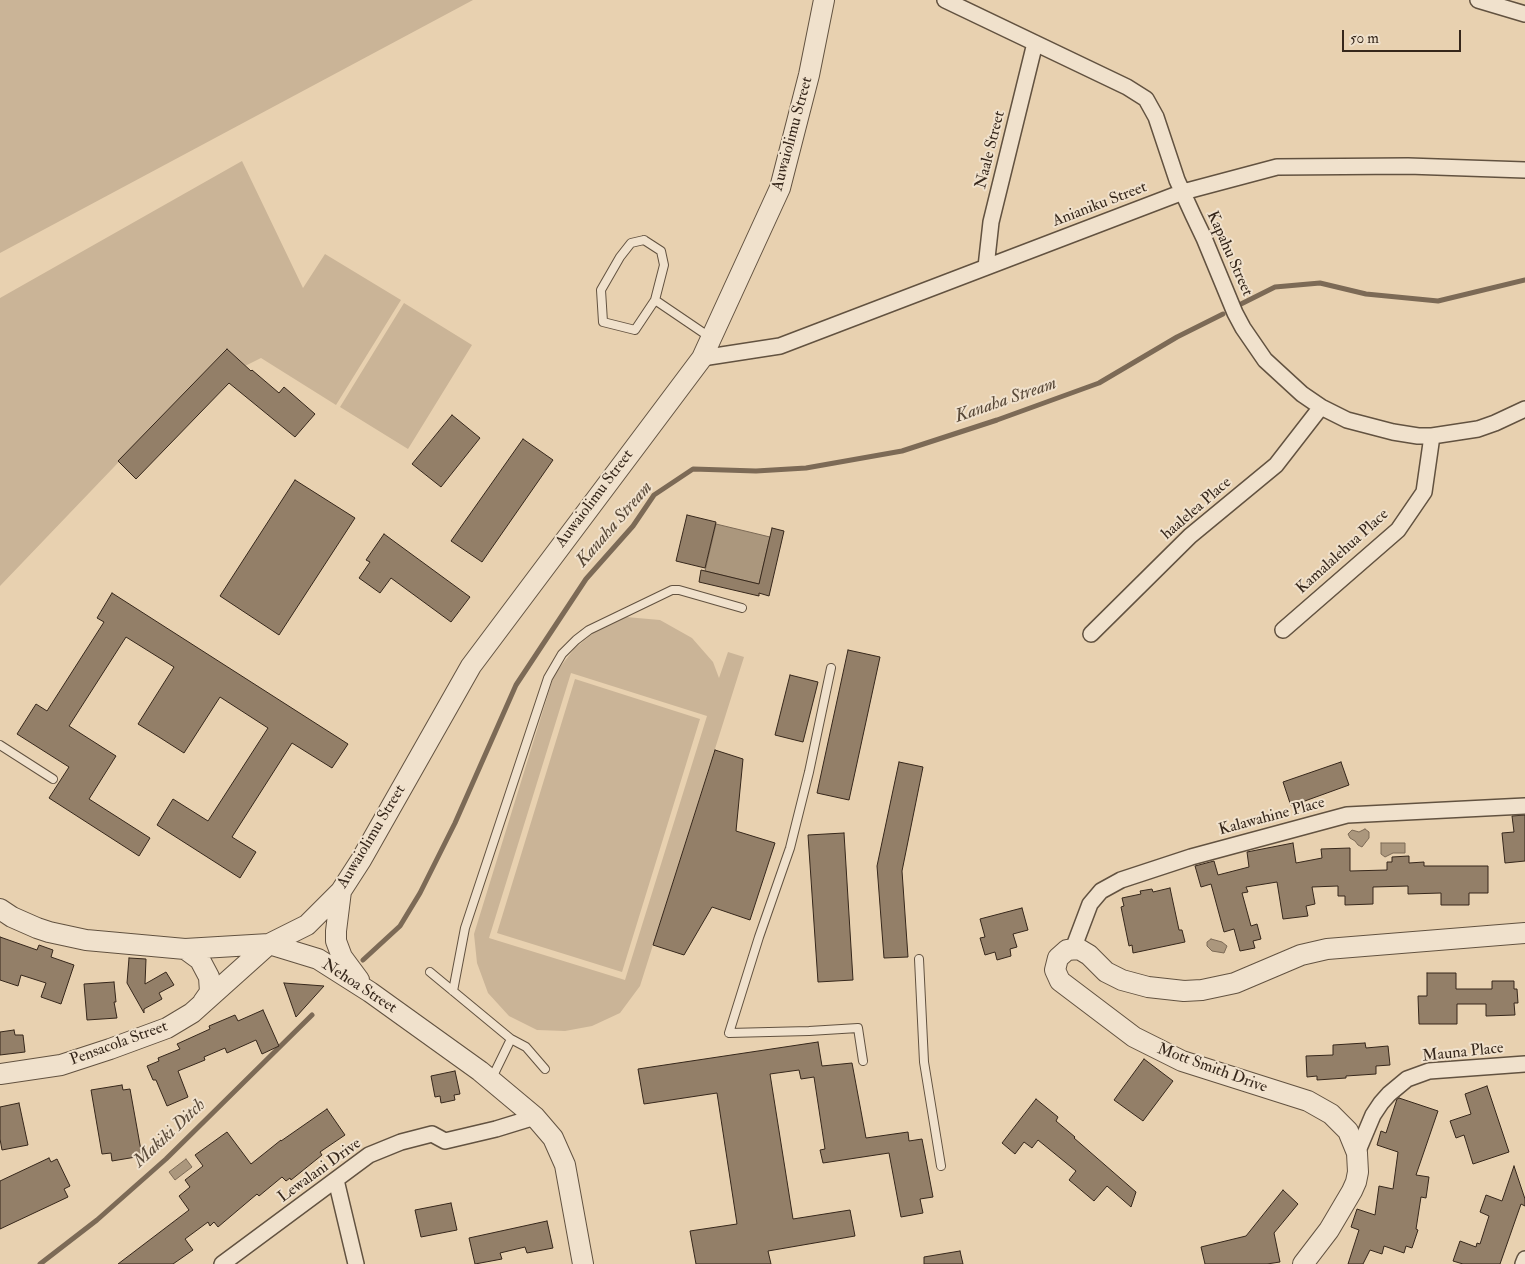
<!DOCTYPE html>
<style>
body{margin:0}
#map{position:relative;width:1525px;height:1264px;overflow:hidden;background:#e8d1b0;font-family:"IM FELL Double Pica",serif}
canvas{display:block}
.scale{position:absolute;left:1342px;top:30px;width:119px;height:22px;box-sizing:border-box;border:2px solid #36271b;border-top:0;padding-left:6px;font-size:15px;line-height:18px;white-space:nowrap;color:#36271b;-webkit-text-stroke:4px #f0e1cc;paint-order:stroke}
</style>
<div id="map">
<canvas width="1525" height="1264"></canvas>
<div class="scale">50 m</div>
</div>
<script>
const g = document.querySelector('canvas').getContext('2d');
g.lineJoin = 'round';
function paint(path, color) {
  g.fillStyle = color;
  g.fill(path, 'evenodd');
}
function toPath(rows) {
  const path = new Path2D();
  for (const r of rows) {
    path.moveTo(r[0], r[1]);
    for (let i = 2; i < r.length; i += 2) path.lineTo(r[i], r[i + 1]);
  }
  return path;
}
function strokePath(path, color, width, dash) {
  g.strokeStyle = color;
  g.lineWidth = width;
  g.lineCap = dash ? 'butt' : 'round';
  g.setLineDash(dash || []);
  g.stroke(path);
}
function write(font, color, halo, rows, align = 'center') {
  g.font = font + ' "IM FELL Double Pica",serif';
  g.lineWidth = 4;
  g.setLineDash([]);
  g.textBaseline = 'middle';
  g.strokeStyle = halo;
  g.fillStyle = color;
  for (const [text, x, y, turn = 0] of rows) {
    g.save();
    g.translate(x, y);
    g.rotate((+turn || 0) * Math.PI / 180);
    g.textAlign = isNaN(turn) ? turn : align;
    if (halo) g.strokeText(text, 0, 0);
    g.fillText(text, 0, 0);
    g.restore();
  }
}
paint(toPath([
 [0,0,473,0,0,253],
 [242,161,303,288,325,254,401,300,336,405,261,358,245,366,227,349,0,586,0,298],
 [404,303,472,345,408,449,340,407],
 [626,617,660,620,692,638,713,662,719,678,728,652,744,657,640,986,620,1013,592,1026,565,1031,537,1030,509,1016,488,993,477,963,474,934,554,675,574,649,598,629],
 [571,673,707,716,625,980,489,938],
 [575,679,700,719,622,972,497,933]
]), '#cab497');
const water = toPath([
 [716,524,770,537,759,584,705,571,716,524],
 [1365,829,1369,832,1369,838,1362,847,1358,845,1355,841,1350,838,1348,834,1352,830,1359,832,1365,829],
 [1381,843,1405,843,1405,853,1393,853,1385,857,1381,854,1381,843],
 [1211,939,1222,942,1227,946,1224,953,1212,951,1207,946,1207,942,1211,939],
 [186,1159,192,1167,175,1180,169,1172,186,1159]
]);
paint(water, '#ab977d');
strokePath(water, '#7c6a56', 1);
strokePath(toPath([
 [1241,304,1275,287,1320,283,1366,294,1438,301,1525,280],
 [363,960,400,926,420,893,455,823,516,685,586,579,633,526,654,495,693,469,756,471,806,468,902,451,997,420,1099,383,1177,337,1223,314],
 [40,1264,97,1220,166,1159,312,1015]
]), '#7c6a56', 5);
const building = toPath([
 [227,349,251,371,252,370,279,393,284,387,315,414,295,437,229,383,136,479,118,461,227,349],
 [452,415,480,438,441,487,412,464,452,415],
 [523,439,553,460,482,562,451,541,523,439],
 [295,480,355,518,279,635,220,596,295,480],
 [687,515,716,522,705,568,676,561,687,515],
 [772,528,784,531,769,596,759,593,759,596,699,582,701,570,759,584,772,528],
 [384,534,470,597,451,622,391,578,380,593,359,578,370,562,366,560,384,534],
 [112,593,348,744,332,768,292,743,232,837,256,852,240,878,157,825,173,799,208,821,268,728,220,697,184,753,159,737,138,724,174,667,126,637,69,726,116,756,89,799,150,838,139,856,49,798,69,767,17,734,36,704,47,711,104,622,97,618,112,593],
 [848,650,880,657,849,800,817,793,848,650],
 [790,675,818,682,803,742,775,735,790,675],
 [715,750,743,759,736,831,775,843,750,920,712,907,684,955,653,945,715,750],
 [899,762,923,767,902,871,908,957,884,958,877,866,899,762],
 [1341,762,1349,785,1291,806,1283,782,1341,762],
 [1525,815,1525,861,1505,863,1502,833,1514,832,1512,816,1525,815],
 [844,833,853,980,818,982,808,835,844,833],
 [1293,843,1296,863,1322,858,1321,849,1350,848,1350,871,1387,870,1387,862,1392,862,1392,857,1409,856,1409,863,1424,862,1424,866,1488,866,1488,893,1469,893,1469,905,1441,905,1441,893,1408,894,1408,886,1373,887,1373,904,1345,905,1345,896,1338,896,1338,886,1312,887,1315,904,1306,906,1308,916,1283,919,1277,882,1246,887,1248,892,1242,893,1251,926,1257,924,1261,939,1253,941,1255,948,1240,951,1234,929,1224,932,1211,884,1201,887,1195,866,1214,861,1218,875,1249,867,1247,852,1293,843],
 [1170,888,1179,930,1182,930,1185,942,1133,953,1132,945,1129,946,1121,907,1124,906,1122,898,1141,894,1140,891,1152,889,1153,892,1170,888],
 [1022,908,1028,930,1013,934,1017,947,1010,949,1011,956,997,960,995,952,985,955,980,938,985,937,980,919,1022,908],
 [0,937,37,950,39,945,53,950,51,957,74,965,61,1004,41,997,46,983,21,975,18,986,0,980,0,937],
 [129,958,146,959,145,984,166,972,174,985,159,993,162,999,144,1009,144,1013,127,983,129,958],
 [1427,973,1456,973,1456,989,1492,989,1492,981,1514,981,1514,989,1517,989,1518,1003,1514,1003,1515,1015,1486,1016,1486,1004,1457,1004,1457,1024,1419,1024,1418,996,1427,996,1427,973],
 [114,982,116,1002,114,1002,117,1018,87,1020,84,984,114,982],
 [284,983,324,986,296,1017,284,983],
 [263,1010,279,1046,262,1054,256,1040,227,1053,225,1048,204,1057,205,1060,178,1071,188,1097,167,1106,156,1080,153,1080,147,1066,159,1061,158,1058,180,1049,177,1044,210,1029,209,1026,235,1015,238,1021,263,1010],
 [14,1030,15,1035,23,1035,25,1052,0,1055,0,1032,14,1030],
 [818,1042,822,1066,852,1063,866,1138,908,1132,909,1141,922,1139,933,1197,920,1199,923,1213,901,1217,889,1153,823,1163,820,1150,825,1149,814,1077,801,1079,799,1070,770,1074,793,1219,850,1210,855,1236,768,1251,771,1264,696,1264,690,1231,737,1224,717,1093,644,1104,638,1069,818,1042],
 [1365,1043,1366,1048,1388,1046,1390,1065,1376,1066,1376,1074,1346,1076,1346,1078,1317,1080,1317,1076,1307,1077,1306,1056,1333,1055,1333,1045,1365,1043],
 [1144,1059,1173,1081,1143,1121,1114,1100,1144,1059],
 [455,1071,460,1094,454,1095,455,1100,441,1103,440,1096,435,1097,431,1076,455,1071],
 [122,1085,123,1090,130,1089,142,1156,112,1161,111,1153,102,1154,91,1090,122,1085],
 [1487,1086,1509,1152,1473,1164,1464,1135,1456,1138,1450,1121,1471,1114,1465,1094,1487,1086],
 [1399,1098,1438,1111,1416,1175,1429,1177,1426,1198,1421,1197,1416,1229,1418,1230,1412,1248,1406,1246,1404,1253,1384,1246,1382,1254,1370,1250,1363,1264,1348,1264,1359,1230,1351,1227,1357,1209,1375,1215,1379,1186,1393,1189,1398,1152,1377,1145,1381,1131,1386,1133,1397,1099,1399,1098],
 [1036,1099,1058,1117,1056,1121,1075,1137,1074,1138,1136,1192,1131,1207,1107,1186,1094,1201,1069,1180,1076,1171,1038,1140,1032,1148,1024,1142,1015,1154,1002,1143,1036,1099],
 [19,1103,28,1145,2,1150,0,1139,0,1107,19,1103],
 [327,1109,345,1135,320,1152,322,1155,291,1180,290,1178,286,1181,282,1177,259,1196,257,1194,218,1227,214,1222,210,1226,208,1222,185,1239,193,1250,173,1264,118,1264,189,1210,179,1196,190,1187,185,1180,203,1166,195,1155,227,1132,251,1164,281,1140,281,1141,327,1109],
 [49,1158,51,1162,57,1159,70,1186,64,1189,68,1197,0,1229,0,1181,49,1158],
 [1514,1166,1525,1199,1525,1206,1521,1204,1500,1264,1463,1264,1453,1261,1460,1241,1476,1247,1477,1243,1480,1244,1489,1216,1480,1212,1486,1195,1502,1201,1514,1166],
 [1283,1190,1298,1204,1274,1233,1280,1262,1267,1264,1205,1264,1201,1247,1246,1236,1283,1190],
 [451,1203,457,1230,421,1237,415,1210,451,1203],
 [547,1221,553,1248,527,1253,525,1247,500,1253,502,1259,475,1264,469,1238,547,1221],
 [960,1251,963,1264,924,1264,924,1257,960,1251]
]);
paint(building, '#937f68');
strokePath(building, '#36271b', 1);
const service = toPath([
 [644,240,661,251,664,265,655,300,635,330,603,322,601,290,620,257,631,243,644,240],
 [655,300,711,338],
 [831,668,809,772,790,848,759,937,729,1033,809,1031,858,1028,863,1061],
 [0,745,53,779],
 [919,959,924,1062,941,1166],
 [430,972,511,1039,491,1080],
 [453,991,465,928,548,678,562,654,576,640,589,630,672,590,679,590,742,608],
 [511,1039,526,1047,545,1069]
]);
const minor = toPath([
 [945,0,1127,87,1146,99,1156,117,1177,180,1193,215,1204,238,1235,313,1243,328,1265,360,1302,394,1321,407,1347,420,1393,432,1418,436,1432,436,1478,429,1495,423,1525,409],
 [1478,0,1525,14],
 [986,267,991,222,1035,43],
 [702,358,780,346,1183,192,1277,167,1408,166,1525,170],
 [1283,630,1398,530,1424,492,1432,436],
 [1091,634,1190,536,1276,465,1321,407],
 [1073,949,1090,904,1101,891,1121,880,1191,857,1347,815,1525,806],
 [1357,1153,1373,1115,1381,1103,1389,1094,1407,1079,1429,1071,1525,1064],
 [336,1180,356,1264],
 [222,1264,369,1155,401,1142,432,1134,445,1141,496,1129,535,1117],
 [1523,1264,1525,1259]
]);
const tertiary = toPath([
 [341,891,336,931,336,941,342,957,359,980],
 [0,909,12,917,37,928,49,932,86,940,185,949,269,944,318,959,370,992,480,1071,535,1117,553,1138,565,1165,583,1264],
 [185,949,200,960,209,977,210,992,203,1002],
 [0,1074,61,1065,110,1049,167,1028,192,1013,269,944,307,925,341,891,361,860,471,666,702,358,780,188,809,75,824,0],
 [1303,1264,1329,1230,1352,1191,1356,1182,1358,1172,1357,1153,1348,1131,1331,1114,1308,1101,1182,1061,1134,1037,1060,981,1055,970,1058,958,1067,950,1079,949,1089,955,1106,972,1122,980,1148,987,1184,991,1202,990,1235,983,1301,955,1327,949,1525,933]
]);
strokePath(service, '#625240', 10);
strokePath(minor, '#625240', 18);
strokePath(tertiary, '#625240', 22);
strokePath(service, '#f0e1cc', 8);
strokePath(minor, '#f0e1cc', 15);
strokePath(tertiary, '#f0e1cc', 20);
write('16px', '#36271b', '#f0e1cc', [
 ["Auwaiolimu Street",793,134,-75],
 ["Naale Street",991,150,-76],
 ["Anianiku Street",1100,205,-21],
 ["Kapahu Street",1229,254,66],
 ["Auwaiolimu Street",595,499,-53],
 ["haalelea Place",1197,509,-41],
 ["Kamalalehua Place",1343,552,-42],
 ["Kalawahine Place",1272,817,-15],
 ["Auwaiolimu Street",372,837,-59],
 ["Nehoa Street",359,987,33],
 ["Pensacola Street",119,1044,-20],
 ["Mauna Place",1463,1053,-6],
 ["Mott Smith Drive",1212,1069,20],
 ["Lewalani Drive",320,1171,-36]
]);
write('italic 18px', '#594938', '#f0e1cc', [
 ["Kanaha Stream",1006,401,-19],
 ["Kanaha Stream",615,525,-49],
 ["Makiki Ditch",170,1134,-43]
]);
</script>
